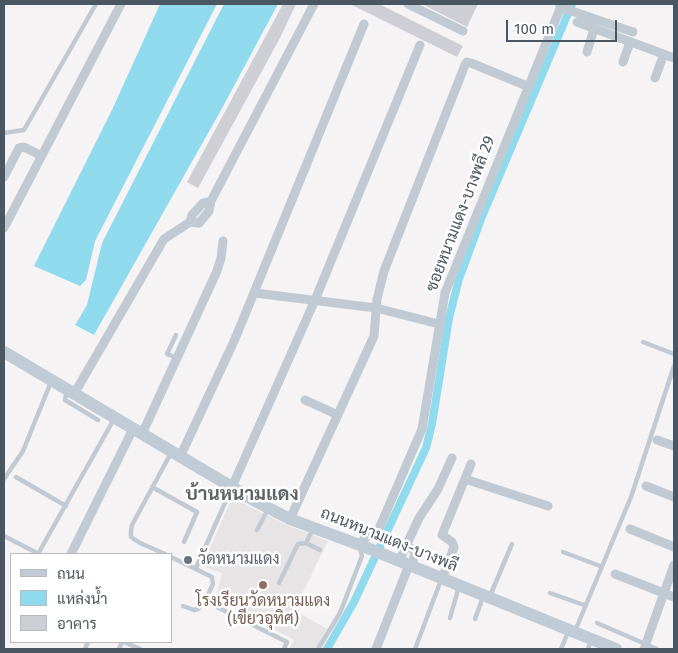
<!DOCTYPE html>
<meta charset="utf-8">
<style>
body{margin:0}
#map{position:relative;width:678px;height:653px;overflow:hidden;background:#f5f3f3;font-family:"Fira Sans",Sarabun,sans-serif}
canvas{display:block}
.frame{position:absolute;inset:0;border:5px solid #4a5661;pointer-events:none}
.legend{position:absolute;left:10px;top:553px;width:162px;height:90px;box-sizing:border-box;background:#fff;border:1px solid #b7bbc0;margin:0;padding:6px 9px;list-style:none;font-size:15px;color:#4a5661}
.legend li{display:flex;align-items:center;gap:10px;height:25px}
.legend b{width:25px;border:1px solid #b7bbc0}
.scale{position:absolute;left:506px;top:20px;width:111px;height:22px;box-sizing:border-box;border:2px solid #4a5661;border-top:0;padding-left:6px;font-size:15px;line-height:18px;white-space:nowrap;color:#4a5661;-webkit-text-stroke:4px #fff;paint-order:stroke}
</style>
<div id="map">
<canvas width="678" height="653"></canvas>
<div class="frame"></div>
<ul class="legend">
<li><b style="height:6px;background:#c1cbd6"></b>ถนน</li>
<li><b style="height:14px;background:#90daee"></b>แหล่งน้ำ</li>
<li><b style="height:14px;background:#cdcfd5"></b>อาคาร</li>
</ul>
<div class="scale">100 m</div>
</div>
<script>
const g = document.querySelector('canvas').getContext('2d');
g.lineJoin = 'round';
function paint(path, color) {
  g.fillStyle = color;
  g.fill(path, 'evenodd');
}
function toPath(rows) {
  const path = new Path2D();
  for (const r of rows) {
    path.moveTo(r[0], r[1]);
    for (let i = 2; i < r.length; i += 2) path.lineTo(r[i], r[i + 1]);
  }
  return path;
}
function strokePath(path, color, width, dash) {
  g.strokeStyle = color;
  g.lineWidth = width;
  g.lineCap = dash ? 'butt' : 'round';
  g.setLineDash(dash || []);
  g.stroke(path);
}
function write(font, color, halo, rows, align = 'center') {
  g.font = font + ' "Fira Sans",Sarabun,sans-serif';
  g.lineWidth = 5;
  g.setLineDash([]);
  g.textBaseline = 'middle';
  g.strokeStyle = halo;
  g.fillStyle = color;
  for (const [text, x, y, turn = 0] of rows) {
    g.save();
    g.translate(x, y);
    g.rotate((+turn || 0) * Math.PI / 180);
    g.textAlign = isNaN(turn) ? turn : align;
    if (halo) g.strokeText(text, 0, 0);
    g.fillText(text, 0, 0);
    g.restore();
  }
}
paint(toPath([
 [232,498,287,525,328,541,294,610,327,629,316,649,289,649,294,640,216,597,222,573,202,566]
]), '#e6e4e5');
paint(toPath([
 [160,4,217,4,95,241,86,280,80,286,34,266,112,110],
 [224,4,278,4,220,112,94,335,75,325,87,305,102,243]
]), '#90daee');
strokePath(toPath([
 [327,649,354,602,426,448,432,424,449,318,459,279,481,219,572,4]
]), '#90daee', 8);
paint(toPath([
 [283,4,296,4,280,38,198,188,187,182],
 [350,4,379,4,463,46,457,57],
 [422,4,478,4,467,27]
]), '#cdcfd5');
strokePath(toPath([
 [4,133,24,130,96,4],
 [176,335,167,354,177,358],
 [643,342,674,354],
 [67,391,65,400,98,420],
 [16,477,66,506],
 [4,479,23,451,51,382],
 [152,487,197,512,184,542],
 [257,530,268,509],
 [4,536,39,554],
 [306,543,320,550],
 [563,552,600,566],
 [38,554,114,419],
 [165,554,140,543,131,537,131,530,132,525,171,453],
 [171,557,212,577,213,584,205,601,198,609,194,610,183,606],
 [196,568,232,487],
 [279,583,298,544,306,543,313,529],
 [550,593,584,605],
 [490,596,512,544],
 [205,601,287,642,284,649],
 [450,618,459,586],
 [475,619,483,597],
 [597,623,657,649],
 [575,631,631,497,674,366],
 [124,642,140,649],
 [85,649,88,642],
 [119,649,122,642],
 [318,649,340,613,362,556,360,548],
 [415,649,441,580],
 [561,649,568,632],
 [588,649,591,640]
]), '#c1cad2', 4.5);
strokePath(toPath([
 [408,4,463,31],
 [560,7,633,32],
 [577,22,674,58],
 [587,52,594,29],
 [623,62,630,42],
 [655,78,664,54],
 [4,177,19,148,24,147,40,155],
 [190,222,192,215,203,203,211,201],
 [4,228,121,4],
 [255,293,376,308,439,324],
 [74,394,164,239,190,222,199,223,209,211,211,201,314,4],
 [305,400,338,415],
 [142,434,217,271,221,258,223,241],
 [657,440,674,446],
 [180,457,235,339,364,24],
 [465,479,548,506],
 [646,486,674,497],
 [232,487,315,300,420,45],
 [290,519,374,336,377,299,384,271,465,65,467,62,471,63,527,86],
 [630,529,674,547],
 [406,544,415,552,412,566],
 [359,545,365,538,378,531,422,429,445,293,562,4],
 [71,554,133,429],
 [399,561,419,518,438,489,452,458],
 [615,574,674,597],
 [442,579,454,547,452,542,442,535,471,464],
 [376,649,409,565],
 [644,649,674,565]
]), '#c1cad2', 9);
strokePath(toPath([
 [4,352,257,502,290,519,365,547,616,649]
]), '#c1cbd6', 12);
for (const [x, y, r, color] of [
 [188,560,5,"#6b7280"],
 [263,585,5,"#8d6e63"]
]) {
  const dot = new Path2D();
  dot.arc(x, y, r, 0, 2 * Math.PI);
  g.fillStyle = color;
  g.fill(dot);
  strokePath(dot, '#fff', 2);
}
write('16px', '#4a5661', '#fff', [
 ["ซอยหนามแดง-บางพลี 29",461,214,-69],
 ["ถนนหนามแดง-บางพลี",389,540,22]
]);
write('16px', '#5b616d', '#fff', [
 ["วัดหนามแดง",198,560]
], 'left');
write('16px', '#785e54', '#fff', [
 ["โรงเรียนวัดหนามแดง",263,602],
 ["(เขียวอุทิศ)",263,620]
]);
write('bold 19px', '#5f6368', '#fff', [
 ["บ้านหนามแดง",242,495]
]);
</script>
